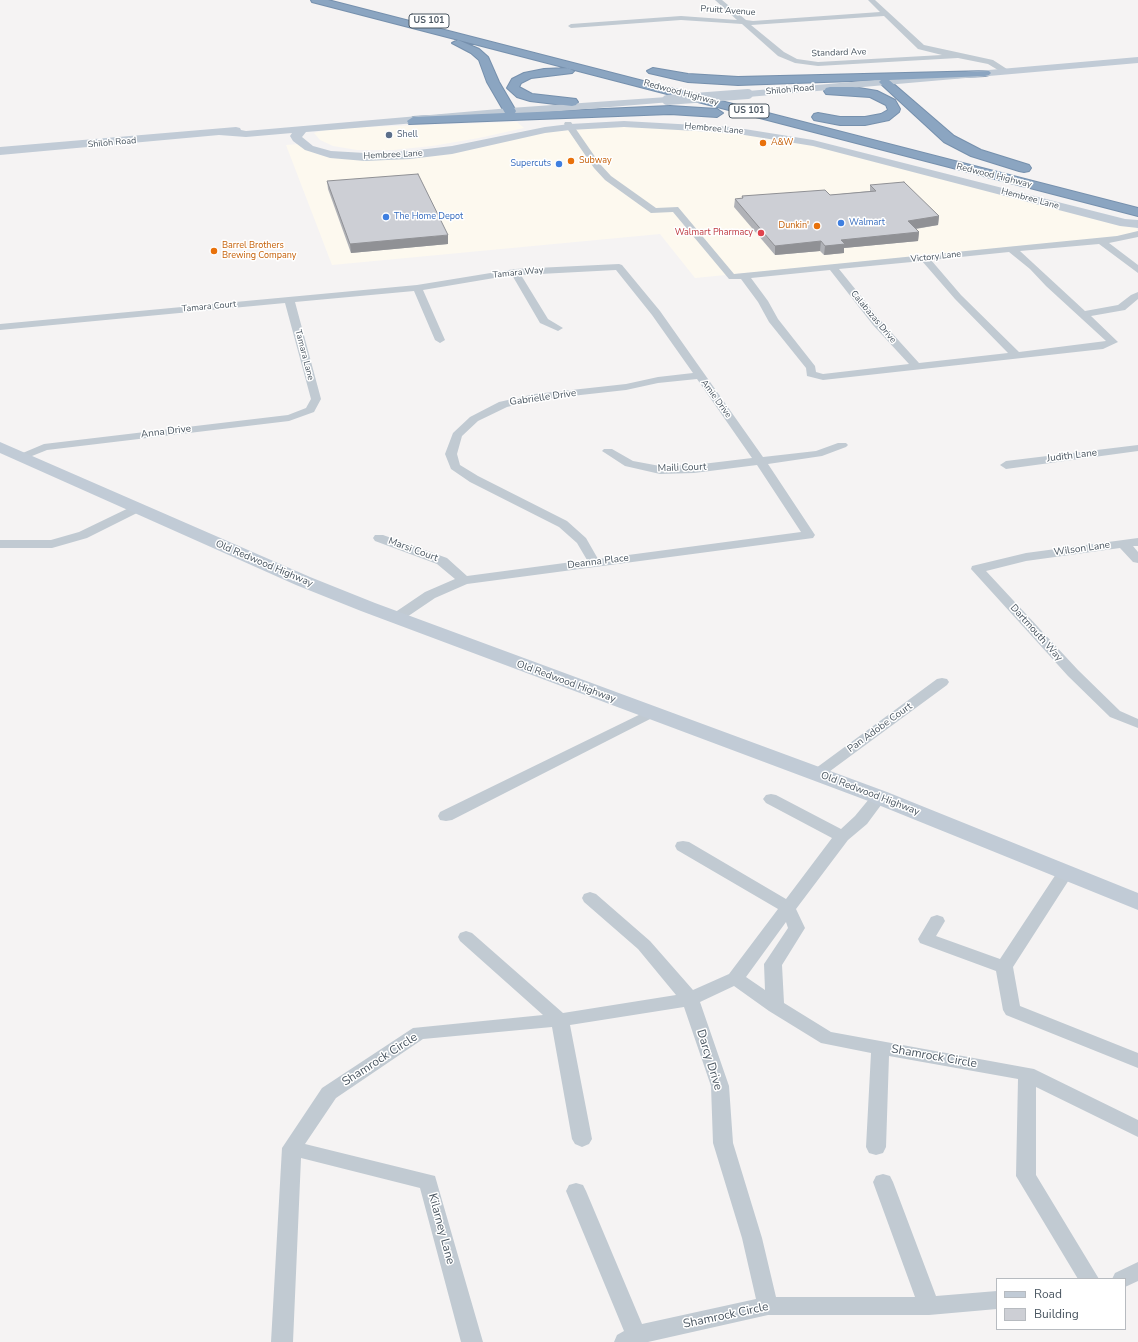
<!DOCTYPE html>
<style>
body{margin:0}
#map{position:relative;width:1138px;height:1342px;overflow:hidden;background:#f5f3f3;font-family:"Nunito Sans",sans-serif}
canvas{display:block}
.legend{position:absolute;left:996px;top:1278px;width:130px;height:52px;box-sizing:border-box;background:#fff;border:1px solid #b7bbc0;margin:0;padding:5px 7px;list-style:none;font-size:12px;color:#4a5661}
.legend li{display:flex;align-items:center;gap:8px;height:20px}
.legend b{width:20px;border:1px solid #b7bbc0}
</style>
<div id="map">
<canvas width="1138" height="1342"></canvas>
<ul class="legend">
<li><b style="height:5px;background:#c1cbd6"></b>Road</li>
<li><b style="height:11px;background:#cdcfd5"></b>Building</li>
</ul>
</div>
<script>
const g = document.querySelector('canvas').getContext('2d');
g.lineJoin = 'round';
function paint(path, color) {
  g.fillStyle = color;
  g.fill(path, 'evenodd');
}
function toPath(rows) {
  const path = new Path2D();
  for (const r of rows) {
    path.moveTo(r[0], r[1]);
    for (let i = 2; i < r.length; i += 2) path.lineTo(r[i], r[i + 1]);
  }
  return path;
}
function strokePath(path, color, width, dash) {
  g.strokeStyle = color;
  g.lineWidth = width;
  g.lineCap = dash ? 'butt' : 'round';
  g.setLineDash(dash || []);
  g.stroke(path);
}
function write(font, color, halo, rows, align = 'center') {
  g.font = font + ' "Nunito Sans",sans-serif';
  g.lineWidth = 3;
  g.setLineDash([]);
  g.textBaseline = 'middle';
  g.strokeStyle = halo;
  g.fillStyle = color;
  for (const [text, x, y, turn = 0] of rows) {
    g.save();
    g.translate(x, y);
    g.rotate((+turn || 0) * Math.PI / 180);
    g.textAlign = isNaN(turn) ? turn : align;
    if (halo) g.strokeText(text, 0, 0);
    g.fillText(text, 0, 0);
    g.restore();
  }
}
paint(toPath([
 [517,122,524,128,479,138,432,146,393,150,357,150,333,146,320,140,314,133,333,128],
 [623,126,718,130,819,145,1135,226,1138,231,1122,236,695,278,660,234,332,265,286,145,299,144,320,155,361,159,433,154,548,131]
]), '#fdf9ef');
const highway = toPath([
 [311,0,328,0,1138,208,1138,216,312,2,311,0],
 [458,40,479,49,488,57,499,82,516,111,515,113,670,106,717,109,723,113,717,117,670,114,409,124,407,121,413,117,505,113,487,82,479,60,471,53,452,43,458,40],
 [568,68,574,71,572,73,531,78,521,83,519,87,532,94,576,99,578,102,576,105,572,106,530,101,517,97,507,88,512,79,524,73,544,69,568,68],
 [653,68,688,74,738,77,989,71,991,73,989,75,985,76,889,80,954,136,981,150,1029,165,1031,168,1029,171,1024,172,1019,171,971,156,944,142,881,84,879,82,881,80,738,85,688,82,649,73,647,71,653,68],
 [830,87,853,87,877,91,895,100,900,109,899,112,889,120,865,125,840,125,814,120,812,117,814,114,818,113,840,117,865,117,881,114,888,110,886,105,870,97,826,94,824,91,826,88,830,87]
]);
strokePath(highway, '#7690ad', 2);
paint(toPath([
 [715,0,722,0,746,20,753,21,880,12,868,0,875,0,924,45,993,60,1010,71,1003,73,988,64,958,58,818,66,795,63,778,56,742,24,681,20,571,28,568,26,571,24,681,16,737,20,715,0],
 [884,16,918,49,942,55,818,62,797,59,784,52,751,25,884,16],
 [565,122,571,122,600,164,611,176,656,208,678,207,734,274,1117,236,1138,231,1138,237,1109,243,1138,265,1138,273,1099,244,1020,251,1085,311,1118,305,1131,295,1138,292,1138,299,1125,310,1091,316,1118,342,1103,349,823,380,807,376,806,368,769,322,758,302,741,279,729,279,673,212,651,213,605,180,594,168,564,124,565,122],
 [1009,252,1030,269,1046,286,1106,341,1019,352,961,295,931,260,1009,252],
 [922,261,955,299,1008,353,919,363,881,321,839,269,922,261],
 [830,270,873,325,909,364,823,374,816,372,815,366,778,319,768,301,751,278,830,270],
 [619,264,622,265,660,311,763,457,816,451,838,443,846,443,848,445,846,447,822,456,768,464,815,535,813,538,467,584,435,598,401,621,391,621,389,618,391,615,425,592,455,579,437,564,375,541,373,538,375,535,383,535,447,558,467,576,587,560,577,543,559,527,470,482,451,469,445,454,453,433,470,417,499,402,535,394,626,384,658,377,693,373,652,315,616,270,521,275,548,319,563,328,558,331,540,323,512,275,423,290,445,340,440,343,435,340,414,291,295,302,321,399,314,412,289,421,47,450,22,460,16,457,18,455,44,444,288,415,306,408,311,399,285,303,0,330,0,324,417,285,515,269,619,264],
 [697,379,752,458,694,465,660,466,633,461,612,449,604,449,602,451,625,466,660,474,694,473,757,465,801,532,598,559,586,538,567,521,478,476,460,465,457,454,462,436,478,421,507,407,535,400,626,390,658,383,697,379],
 [1138,445,1138,451,1006,469,1000,465,1006,461,1138,445],
 [137,504,141,505,143,508,141,511,87,538,52,548,0,548,0,540,51,540,79,532,137,504],
 [1138,538,1138,546,1133,546,1138,552,1138,563,1133,562,1120,548,1026,561,986,571,1078,670,1120,711,1138,719,1138,728,1110,717,1068,676,971,569,972,566,1026,553,1138,538],
 [942,678,947,679,949,682,947,685,822,777,817,779,812,777,809,774,812,771,937,679,942,678],
 [651,709,656,710,658,713,656,716,452,820,446,821,440,820,438,816,440,812,651,709],
 [879,792,884,793,887,797,884,801,867,824,848,840,796,909,805,928,782,965,784,1003,831,1032,1034,1069,1138,1120,1138,1137,1036,1087,1036,1175,1099,1279,1078,1279,1016,1176,1018,1079,889,1056,886,1147,883,1153,876,1155,869,1153,866,1147,871,1053,821,1043,769,1011,734,986,700,1002,729,1086,733,1143,762,1238,776,1297,915,1297,873,1182,876,1176,883,1174,890,1176,893,1182,936,1296,997,1291,997,1309,929,1315,768,1315,648,1342,614,1342,617,1335,624,1331,566,1191,569,1185,576,1183,583,1185,586,1191,642,1324,756,1299,742,1238,713,1143,711,1086,684,1007,570,1025,592,1139,589,1144,582,1147,575,1144,572,1139,552,1027,423,1039,336,1098,305,1144,435,1176,483,1342,461,1342,420,1188,301,1158,293,1342,271,1342,282,1148,322,1088,413,1028,543,1015,460,941,458,937,460,933,466,931,472,933,563,1013,676,995,638,949,584,902,582,898,584,894,590,892,596,894,650,941,693,990,729,974,778,909,677,850,675,846,677,842,683,841,689,842,786,899,832,838,766,803,763,799,766,795,771,794,776,795,841,829,855,816,874,793,879,792],
 [786,922,788,928,764,964,765,990,746,977,786,922],
 [1066,866,1072,868,1074,872,1013,967,1020,1006,1138,1053,1138,1068,1006,1015,1003,1010,996,971,920,943,918,939,931,917,937,915,943,917,945,921,936,936,1000,959,1060,868,1066,866],
 [1138,1262,1138,1281,1125,1287,1125,1279,1112,1279,1115,1273,1138,1262]
]), '#c1cad2');
paint(toPath([
 [1138,57,1138,63,748,97,743,94,748,91,1138,57],
 [667,97,671,98,672,100,671,102,306,132,302,137,313,146,331,151,365,153,410,151,452,146,545,127,570,124,624,121,732,127,813,140,1125,219,1138,220,1138,228,1120,226,813,146,732,133,624,127,570,130,545,133,452,154,410,159,365,161,330,158,305,150,293,141,290,136,292,133,246,137,219,135,0,155,0,147,236,127,240,128,241,130,246,131,510,108,667,97],
 [0,442,310,577,375,603,887,792,1138,893,1138,910,871,802,361,611,296,585,0,453,0,442]
]), '#c1cbd6');
paint(highway, '#8ba5c1');
strokePath(toPath([
 [667,100,748,94]
]), '#c1cbd6', 10);
paint(toPath([
 [327,181,448,244,351,253,328,189],
 [870,185,939,216,938,225,916,229,919,232,918,241,844,248,844,253,824,255,820,251,775,255,734,207,735,199,742,198,742,196,830,195,870,191]
]), '#b0b2b7');
paint(toPath([
 [939,216,938,225,907,230,908,221],
 [919,232,918,241,844,248,844,253,824,255,825,246,841,240],
 [448,235,448,244,351,253,350,244],
 [821,241,820,251,775,255,775,246]
]), '#909195');
const building = toPath([
 [418,174,448,235,350,244,327,181,418,174],
 [904,182,939,216,908,221,919,232,841,240,845,244,825,246,821,241,775,246,735,199,743,198,742,196,825,190,830,195,876,191,870,185,904,182]
]);
paint(building, '#cdcfd5');
strokePath(building, '#909195', 1);
for (const [x, y, r, color] of [
 [389,135,4,"#5c6f8a"],
 [763,143,4,"#e8710a"],
 [571,161,4,"#e8710a"],
 [559,164,4,"#3f7fe0"],
 [386,217,4,"#3f7fe0"],
 [841,223,4,"#3f7fe0"],
 [817,226,4,"#e8710a"],
 [761,233,4,"#e0444e"],
 [214,251,4,"#e8710a"]
]) {
  const dot = new Path2D();
  dot.arc(x, y, r, 0, 2 * Math.PI);
  g.fillStyle = color;
  g.fill(dot);
  strokePath(dot, '#fff', 1.5);
}
write('9px', '#4a5661', '#fff', [
 ["Pruitt Avenue",728,11,4],
 ["Standard Ave",839,53,-2],
 ["Shiloh Road",790,90,-5],
 ["Redwood Highway",681,93,15],
 ["Hembree Lane",714,129,5],
 ["Shiloh Road",112,143,-5],
 ["Hembree Lane",393,155,-3],
 ["Redwood Highway",994,176,14],
 ["Hembree Lane",1030,199,15],
 ["Victory Lane",936,257,-6],
 ["Tamara Way",518,273,-6],
 ["Tamara Court",209,307,-5],
 ["Calabazas Drive",873,317,50],
 ["Tamara Lane",304,355,75],
 ["Amie Drive",716,399,54]
]);
for (const [x, y, w] of [
 [429,21,40],
 [749,111,40]
]) {
  const box = new Path2D();
  box.roundRect(x - w / 2, y - 7, w, 14, 3);
  g.fillStyle = '#fff';
  g.fill(box);
  strokePath(box, '#4a5661', 1);
}
write('bold 9px', '#4a5661', null, [
 ["US 101",429,21],
 ["US 101",749,111]
]);
write('9px', '#4e5e75', '#fff', [
 ["Shell",397,135]
], 'left');
write('9px', '#c56008', '#fff', [
 ["A&W",771,143],
 ["Subway",579,161],
 ["Dunkin'",809,226,"right"],
 ["Barrel Brothers",222,246],
 ["Brewing Company",222,256]
], 'left');
write('9px', '#366cbe', '#fff', [
 ["Supercuts",551,164,"right"],
 ["The Home Depot",394,217],
 ["Walmart",849,223]
], 'left');
write('9px', '#be3a42', '#fff', [
 ["Walmart Pharmacy",753,233]
], 'right');
write('10px', '#4a5661', '#fff', [
 ["Gabrielle Drive",543,398,-8],
 ["Anna Drive",166,432,-7],
 ["Judith Lane",1072,456,-7],
 ["Maili Court",682,468,-2],
 ["Wilson Lane",1082,549,-8],
 ["Marsi Court",413,550,20],
 ["Deanna Place",598,562,-7],
 ["Old Redwood Highway",264,564,23],
 ["Dartmouth Way",1036,633,48],
 ["Old Redwood Highway",566,682,20],
 ["Pan Adobe Court",880,728,-36],
 ["Old Redwood Highway",870,794,21]
]);
write('12px', '#4a5661', '#fff', [
 ["Shamrock Circle",934,1057,10],
 ["Shamrock Circle",380,1060,-33],
 ["Darcy Drive",709,1060,73],
 ["Kilarney Lane",441,1229,75],
 ["Shamrock Circle",726,1316,-12]
]);
</script>
